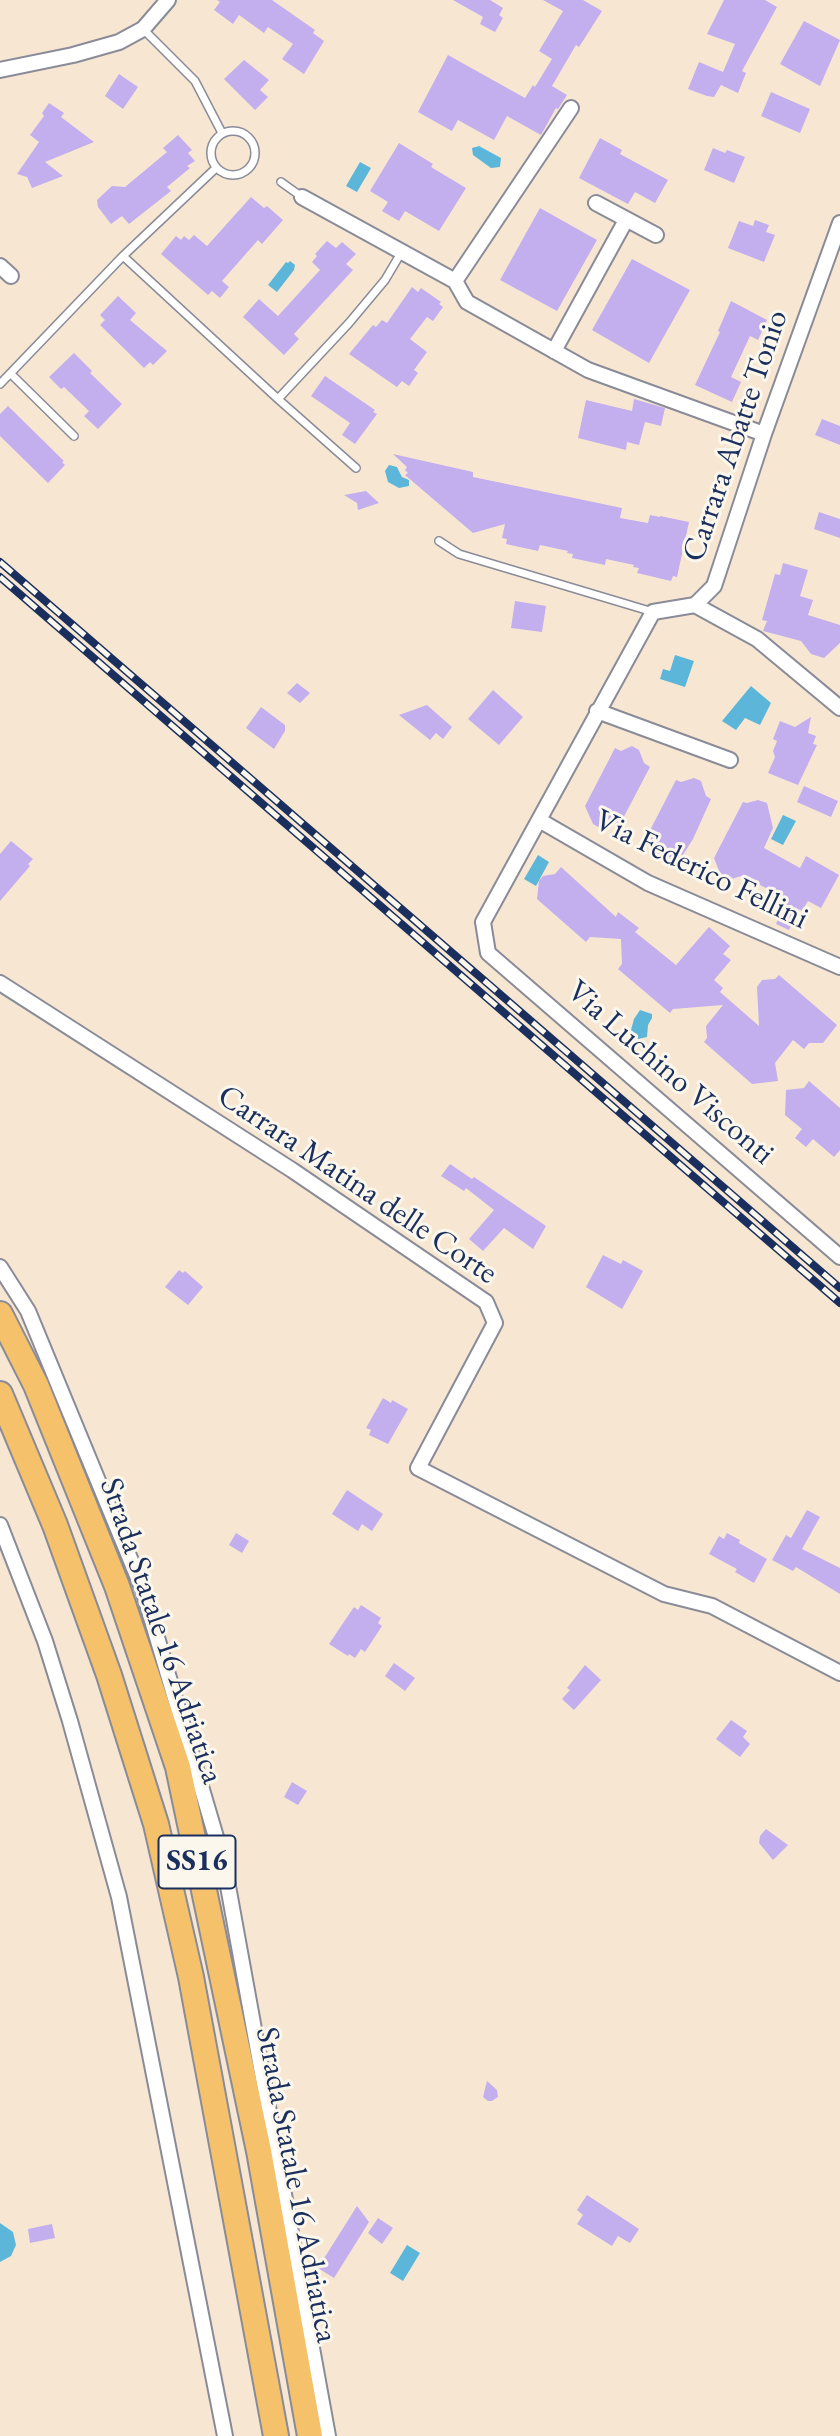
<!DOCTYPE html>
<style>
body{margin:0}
canvas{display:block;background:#f7e7d2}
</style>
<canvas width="840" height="2436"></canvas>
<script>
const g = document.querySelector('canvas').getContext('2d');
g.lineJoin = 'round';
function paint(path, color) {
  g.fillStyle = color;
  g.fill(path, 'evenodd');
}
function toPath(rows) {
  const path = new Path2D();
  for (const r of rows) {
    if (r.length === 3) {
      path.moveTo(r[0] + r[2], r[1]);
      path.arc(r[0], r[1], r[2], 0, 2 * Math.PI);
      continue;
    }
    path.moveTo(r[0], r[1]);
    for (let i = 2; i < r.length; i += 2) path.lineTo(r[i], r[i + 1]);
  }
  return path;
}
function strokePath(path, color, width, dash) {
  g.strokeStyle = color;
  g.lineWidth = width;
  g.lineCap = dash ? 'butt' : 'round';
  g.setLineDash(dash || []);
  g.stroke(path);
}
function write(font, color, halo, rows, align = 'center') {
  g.font = font + ' "EB Garamond",serif';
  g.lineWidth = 6;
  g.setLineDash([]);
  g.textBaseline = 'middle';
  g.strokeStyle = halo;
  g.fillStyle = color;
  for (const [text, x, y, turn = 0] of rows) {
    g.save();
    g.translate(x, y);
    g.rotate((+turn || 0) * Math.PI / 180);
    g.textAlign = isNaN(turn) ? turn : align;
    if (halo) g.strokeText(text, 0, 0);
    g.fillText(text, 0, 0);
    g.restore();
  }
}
paint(toPath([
 [479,146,501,158,500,167,491,168,473,155,472,148],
 [360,162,371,168,357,192,346,186],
 [290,261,295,265,294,270,277,292,268,285,286,262,288,263],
 [389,465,397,467,402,477,409,480,409,486,399,488,388,482,385,471],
 [675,655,694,661,685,687,660,679,663,669,670,671],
 [751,686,771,703,760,725,745,718,736,730,722,721],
 [783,815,796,821,783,845,771,839],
 [538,855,549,862,536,886,524,879],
 [640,1010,652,1014,652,1018,648,1025,647,1037,638,1039,633,1036,631,1030,634,1019],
 [0,2223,13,2232,16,2245,11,2256,0,2262],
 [407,2245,420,2253,403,2281,390,2273]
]), '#5cb6da');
paint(toPath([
 [217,0,272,0,315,30,313,33,324,41,304,74,282,59,293,44,268,27,264,33,239,15,233,24,214,10,220,2],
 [453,0,490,0,503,8,499,15,503,18,495,32,480,24,483,17],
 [543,0,583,0,602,11,579,47,576,45,552,86,567,95,558,109,556,108,541,135,507,116,494,140,458,120,452,131,418,112,448,55,525,98,533,85,535,87,552,59,539,51,563,11],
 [724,0,765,0,777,7,742,71,746,73,738,93,721,85,714,97,707,96,688,89,699,62,723,72,735,44,707,34],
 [804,21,840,40,820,86,780,64],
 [244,60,269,80,260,90,268,97,255,110,224,79],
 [119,74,138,87,123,109,105,96],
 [771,92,810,109,800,133,761,116],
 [49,103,64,113,61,117,94,142,45,162,63,176,32,188,27,177,17,174,39,142,30,135,44,116,42,113],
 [178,135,192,150,188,153,195,161,187,166,190,168,167,187,171,191,129,224,122,216,111,224,98,207,97,200,112,186,125,187,167,152,163,148],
 [600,138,622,150,620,154,668,180,655,203,635,192,628,204,579,178],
 [399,143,433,164,431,167,466,188,439,231,405,211,399,221,382,211,388,202,370,191],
 [713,148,725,153,727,150,745,157,734,183,704,170],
 [251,197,264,208,267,206,283,220,262,244,258,240,222,281,229,287,220,298,212,291,208,295,161,254,176,236,181,240,184,236,189,240,194,235,207,246],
 [540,208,597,240,557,311,500,280],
 [755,220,769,225,766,232,775,235,764,262,728,248,739,221,753,226],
 [327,241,336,248,342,242,356,254,346,264,353,270,294,334,299,339,284,355,243,317,259,299,278,316,320,270,312,262,317,256,315,254],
 [632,259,690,290,649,363,592,330],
 [412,287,418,292,421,288,441,302,439,304,443,307,433,321,427,317,410,339,427,352,414,370,418,373,409,386,402,381,397,387,349,354,373,325,376,327,382,320,387,323],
 [118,296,136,313,130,320,167,351,153,365,150,362,144,368,100,325,105,320,100,315],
 [731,301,767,320,758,340,750,336,731,377,741,382,732,402,695,385,720,332,718,331],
 [74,353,92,371,90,373,122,404,98,429,84,416,89,411,64,387,61,389,49,377],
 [325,376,375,410,373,412,377,414,355,444,342,435,350,423,311,396],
 [634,399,665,408,661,426,645,422,639,445,627,442,626,450,578,438,586,400,632,411],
 [8,406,64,461,62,462,65,465,48,483,0,436,0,414],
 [822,419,840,426,840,445,815,435],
 [393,454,473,472,473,477,622,508,620,518,648,523,650,515,660,517,660,516,689,522,677,577,673,576,671,581,637,573,639,568,633,567,634,565,606,559,605,565,572,558,573,554,567,553,568,551,540,545,538,551,506,544,507,539,502,538,505,524,473,533,405,475,408,473,405,470,407,467],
 [366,491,379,503,358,510,357,503,344,495],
 [819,512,840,519,840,538,814,529],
 [783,563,808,570,800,596,813,600,808,615,840,625,840,643,824,658,811,654,801,641,763,631,767,621,762,620,775,574,780,575],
 [515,601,546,606,542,632,511,628],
 [297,683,310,693,300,703,287,693],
 [493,690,523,717,499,745,468,719],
 [427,705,452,727,443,739,436,733,430,740,399,715],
 [261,707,285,725,285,731,274,749,246,728],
 [811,717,808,733,816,736,813,744,817,745,798,785,768,773,775,757,773,751,777,741,773,739,780,721,795,727],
 [632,746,639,750,644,763,650,767,619,826,613,823,600,828,593,824,585,806,615,748,621,751],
 [694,778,701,781,706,796,711,799,693,839,681,858,676,855,662,860,654,856,651,843,645,840,676,780,681,782],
 [804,786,838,801,831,817,797,802],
 [758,800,767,803,773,828,764,848,800,868,806,856,839,875,821,908,808,901,802,911,799,909,789,930,776,924,786,902,766,891,768,889,742,876,727,880,721,876,714,858,743,802,747,803],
 [11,841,33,859,28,864,30,866,0,901,0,854],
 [561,867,616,917,618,912,639,928,635,932,676,965,709,927,730,946,723,954,731,960,714,980,723,988,720,992,759,1026,757,987,762,980,775,979,779,975,837,1025,823,1043,809,1043,804,1049,793,1040,775,1063,778,1081,752,1084,704,1042,707,1038,706,1026,723,1005,673,1009,670,1013,618,969,622,964,621,939,590,937,586,942,537,899,539,881,543,876,555,874],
 [809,1081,840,1108,840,1150,834,1157,813,1139,806,1147,795,1138,802,1129,785,1115,786,1090,804,1088],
 [450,1164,472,1179,474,1177,546,1226,533,1249,504,1228,483,1251,469,1239,494,1210,466,1188,464,1191,441,1176],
 [603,1255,621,1264,623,1260,643,1271,622,1309,586,1287],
 [179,1270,183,1273,185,1271,203,1287,188,1305,165,1287],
 [383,1398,391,1403,392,1400,408,1409,388,1444,369,1435,371,1430,366,1428],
 [347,1490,383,1514,372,1531,362,1524,358,1531,332,1514],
 [807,1510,820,1517,802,1549,840,1568,840,1594,796,1567,793,1571,772,1560,786,1535,791,1538],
 [236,1533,249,1541,242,1553,229,1545],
 [727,1533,740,1540,739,1543,767,1559,754,1583,735,1572,737,1569,709,1554,719,1536,724,1539],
 [361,1605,381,1618,378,1623,382,1626,365,1652,361,1649,355,1658,349,1654,348,1656,329,1644,354,1607,358,1610],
 [394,1663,415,1678,405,1691,385,1676],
 [585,1665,601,1680,574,1710,562,1699,570,1690,567,1688],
 [731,1720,747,1731,743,1737,750,1744,740,1757,716,1739],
 [292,1782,307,1791,298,1805,284,1797],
 [766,1829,788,1845,773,1860,759,1843,760,1836],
 [487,2081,497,2090,498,2097,492,2101,488,2101,483,2097],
 [587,2195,639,2229,630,2243,618,2236,612,2246,577,2224,583,2215,577,2210],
 [357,2206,369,2222,334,2278,318,2268],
 [378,2218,393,2228,382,2244,368,2233],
 [52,2224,55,2238,30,2243,28,2229]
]), '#c3aeee');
const service = toPath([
 [143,29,195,81,222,133],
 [233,153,22],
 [281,182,302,197],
 [123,256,278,399],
 [11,374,74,436],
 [0,384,123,256,216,168],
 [356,468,278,399,349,323,385,280,401,253],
 [439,541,459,554,653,612]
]);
const minor = toPath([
 [0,70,73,55,119,42,143,29,168,0],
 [571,108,455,281,467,302,588,370,764,434],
 [302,197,455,281],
 [596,203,656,235],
 [840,223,764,434,714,586,695,605,653,612,483,922,488,953,840,1257],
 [0,266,11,276],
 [554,351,626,220],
 [695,605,757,639,840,708],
 [597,711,730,760],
 [539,820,648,883,840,967],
 [0,983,292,1170,486,1302,495,1323,418,1468,664,1594,712,1606,840,1673],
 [0,1267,28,1311,143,1590,224,1864,328,2436],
 [0,1525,45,1641,70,1721,119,1897,225,2436]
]);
const trunk = toPath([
 [0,1314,36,1385,117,1586,178,1767,259,2151,310,2436],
 [0,1394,55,1525,109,1675,156,1824,191,1977,276,2436]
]);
strokePath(service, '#898b98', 10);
strokePath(minor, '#898b98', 18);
strokePath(trunk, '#898b98', 28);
strokePath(service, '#fff', 7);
strokePath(minor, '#fff', 14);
strokePath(trunk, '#f5c16b', 24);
const rail = toPath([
 [0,562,840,1288],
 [0,577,840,1303]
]);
strokePath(rail, '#1b2f5e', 8);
strokePath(rail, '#fbf7ec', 5, [16]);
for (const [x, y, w] of [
 [197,1862,77]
]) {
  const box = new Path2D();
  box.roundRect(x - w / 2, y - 26.5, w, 53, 5);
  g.fillStyle = '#fbf7ec';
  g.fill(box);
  strokePath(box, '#1b2f5e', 2);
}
write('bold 30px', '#1b2f5e', null, [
 ["SS16",197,1862]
]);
write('32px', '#1b2f5e', '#fbf7ec', [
 ["Carrara Abatte Tonio",736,436,-71],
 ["Via Federico Fellini",701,870,26],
 ["Via Luchino Visconti",670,1073,41],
 ["Carrara Matina delle Corte",357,1185,34],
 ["Strada Statale 16 Adriatica",161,1631,71],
 ["Strada Statale 16 Adriatica",296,2185,79]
]);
</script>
